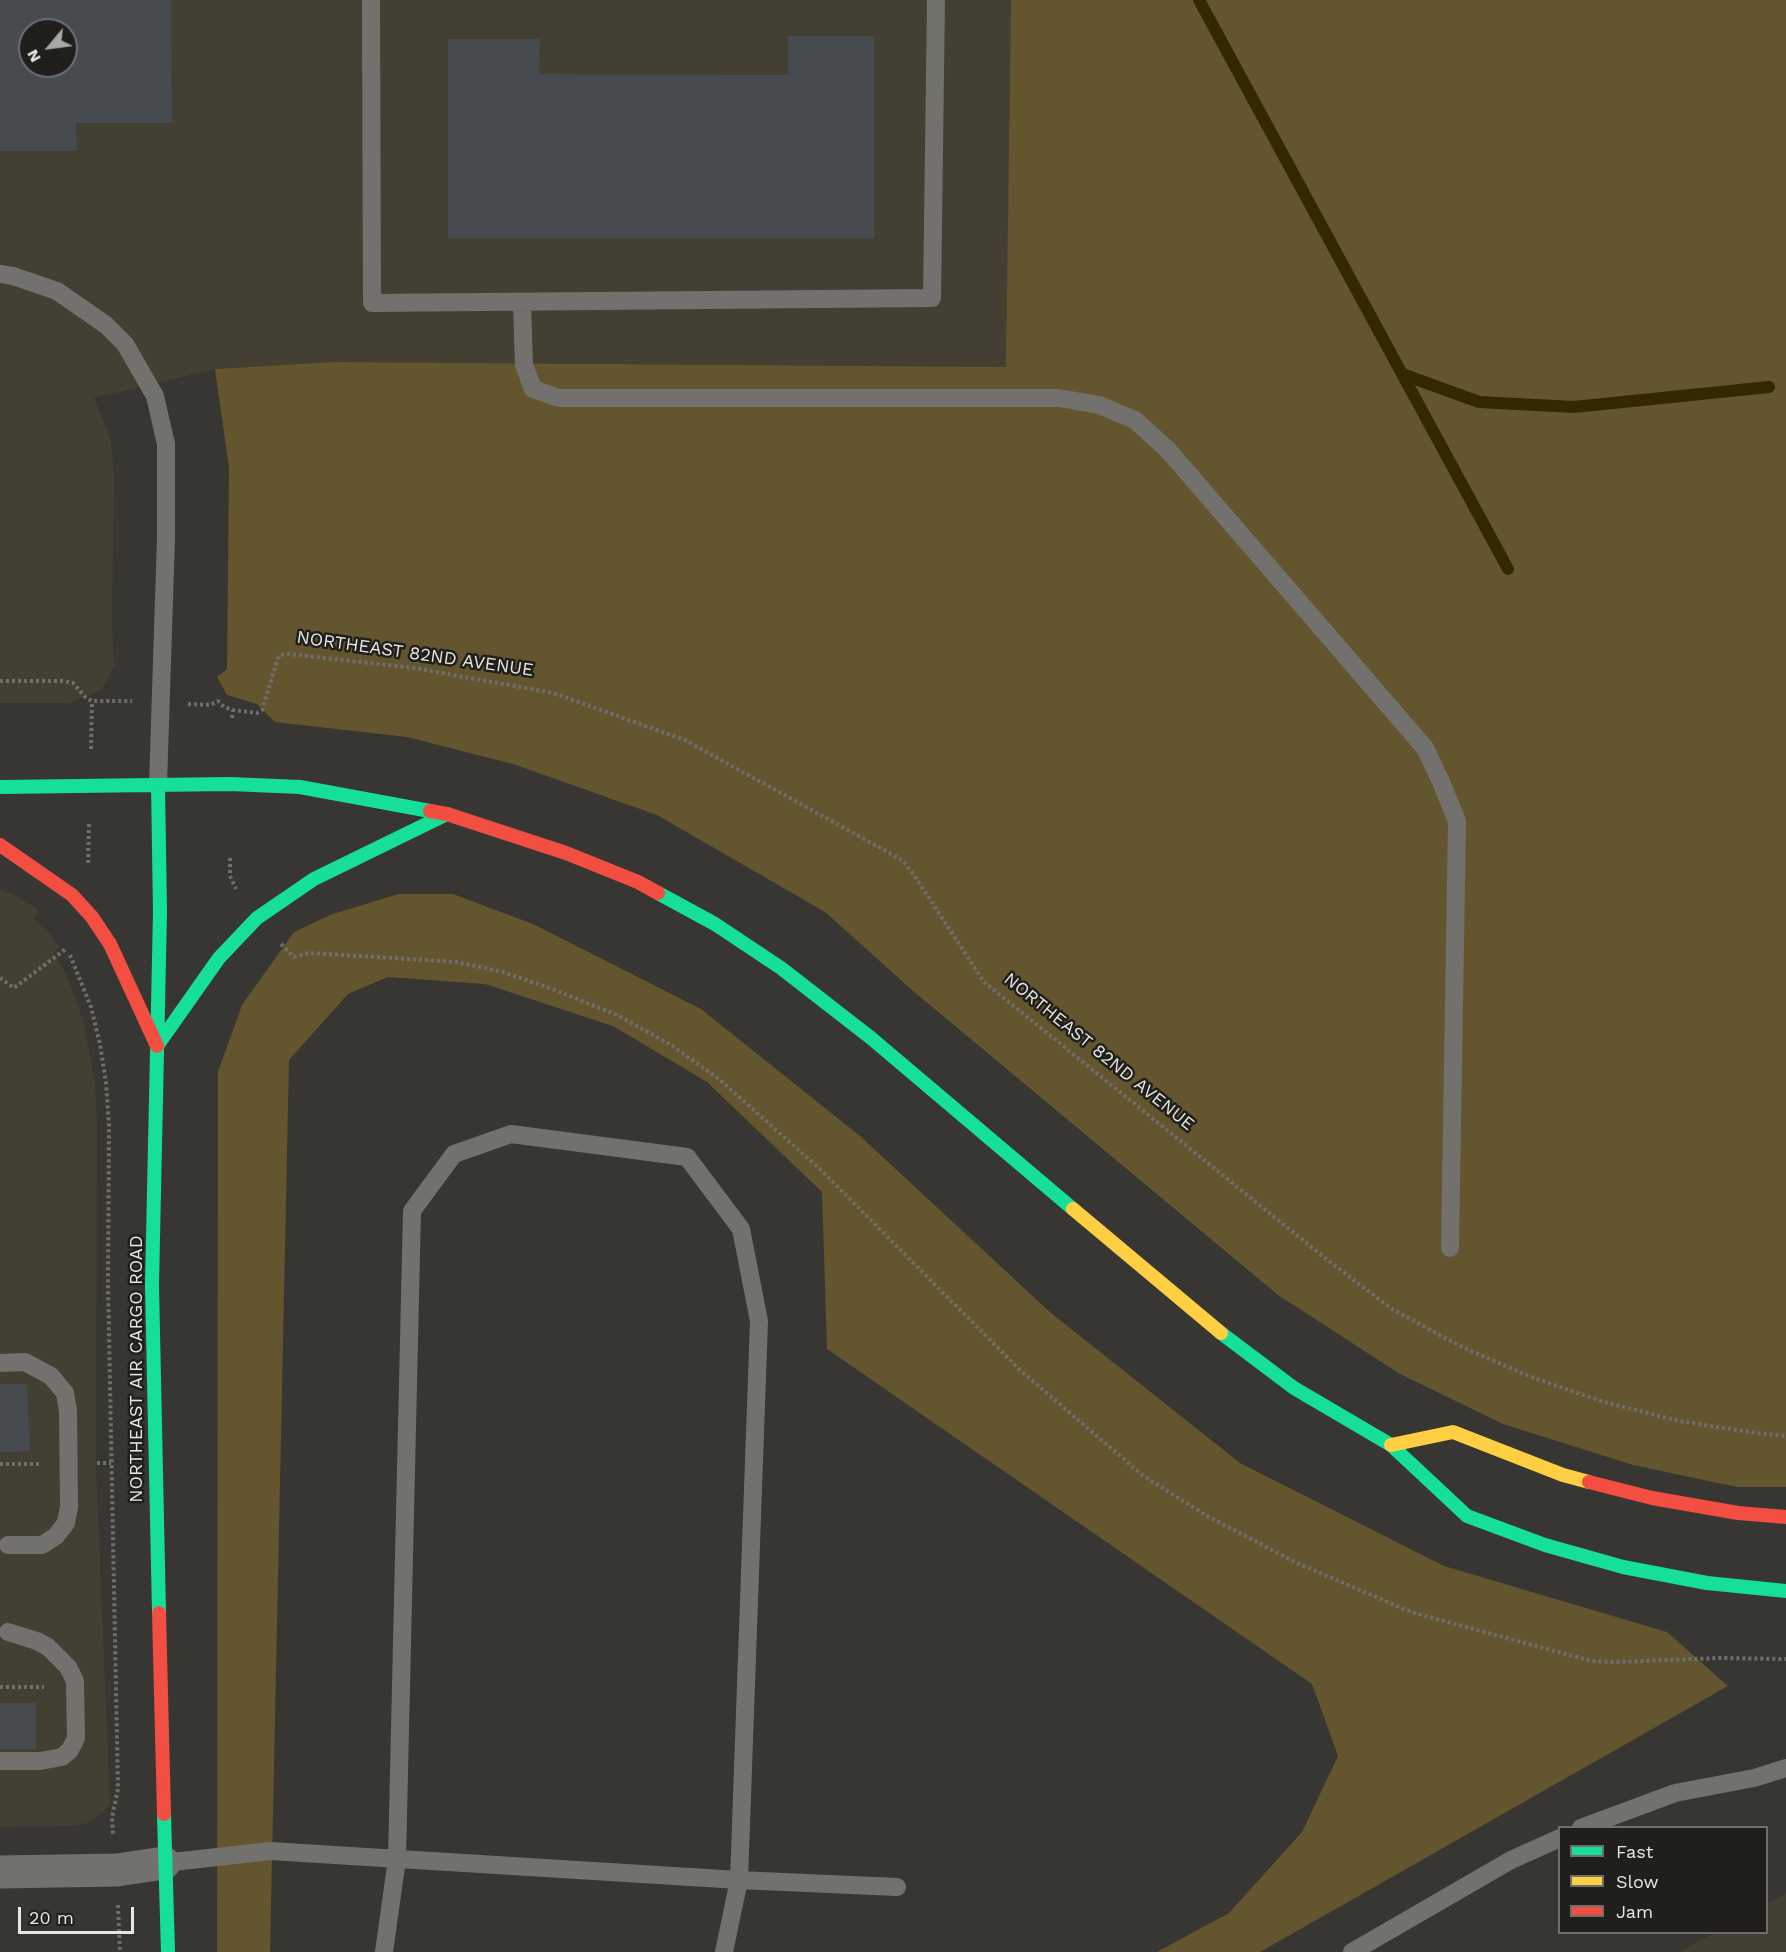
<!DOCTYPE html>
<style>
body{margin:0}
#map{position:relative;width:1786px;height:1952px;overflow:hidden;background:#383632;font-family:"Work Sans",sans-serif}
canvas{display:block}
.legend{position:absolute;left:1558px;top:1826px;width:210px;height:108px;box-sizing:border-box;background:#201f1b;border:2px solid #706f6a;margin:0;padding:8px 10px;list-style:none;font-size:18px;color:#e8e6e1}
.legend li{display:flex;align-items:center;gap:12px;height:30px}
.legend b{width:30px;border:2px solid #706f6a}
.north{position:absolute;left:18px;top:18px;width:60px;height:60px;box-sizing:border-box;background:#201f1b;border:2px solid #706f6a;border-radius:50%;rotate:241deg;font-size:16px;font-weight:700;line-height:24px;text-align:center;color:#e8e6e1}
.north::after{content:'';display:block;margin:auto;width:21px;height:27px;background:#aaa8a4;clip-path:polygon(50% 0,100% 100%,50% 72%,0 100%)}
.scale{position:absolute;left:18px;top:1907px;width:116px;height:27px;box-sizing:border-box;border:3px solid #e8e6e1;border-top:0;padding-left:8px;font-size:18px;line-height:21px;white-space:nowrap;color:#e8e6e1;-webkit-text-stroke:4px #201f1b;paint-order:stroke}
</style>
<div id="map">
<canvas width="1786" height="1952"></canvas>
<ul class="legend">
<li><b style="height:8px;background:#16e098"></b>Fast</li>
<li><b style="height:8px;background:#ffcf43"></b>Slow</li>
<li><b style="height:8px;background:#f24e42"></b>Jam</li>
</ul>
<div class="north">N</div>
<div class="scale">20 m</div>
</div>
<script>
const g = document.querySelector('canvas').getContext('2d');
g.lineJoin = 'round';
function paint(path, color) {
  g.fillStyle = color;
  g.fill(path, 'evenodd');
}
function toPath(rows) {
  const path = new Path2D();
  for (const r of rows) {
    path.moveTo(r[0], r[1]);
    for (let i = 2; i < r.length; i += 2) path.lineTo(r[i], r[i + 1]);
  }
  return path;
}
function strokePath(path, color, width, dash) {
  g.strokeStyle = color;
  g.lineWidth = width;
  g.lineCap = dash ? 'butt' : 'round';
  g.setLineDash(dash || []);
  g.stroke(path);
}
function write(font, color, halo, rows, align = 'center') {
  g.font = font + ' "Work Sans",sans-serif';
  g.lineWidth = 5;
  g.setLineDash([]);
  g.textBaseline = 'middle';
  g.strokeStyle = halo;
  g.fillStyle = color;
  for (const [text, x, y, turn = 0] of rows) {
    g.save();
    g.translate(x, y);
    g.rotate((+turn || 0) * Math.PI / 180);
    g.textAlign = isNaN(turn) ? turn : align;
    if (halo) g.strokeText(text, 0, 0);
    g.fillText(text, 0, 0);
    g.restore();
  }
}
paint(toPath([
 [0,0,1011,0,1007,367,335,362,215,369,94,398,111,441,114,477,112,623,114,667,101,690,69,703,0,703],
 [30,30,66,30,66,66,30,66],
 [0,890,12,894,39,910,33,919,48,932,60,947,54,952,69,981,83,1020,95,1081,97,1123,96,1467,110,1803,106,1809,95,1818,87,1823,71,1826,0,1827],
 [1786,1893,1786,1952,1679,1952,1714,1933,1766,1932,1767,1904]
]), '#433f33');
paint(toPath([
 [1011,0,1786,0,1786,1487,1737,1487,1633,1465,1503,1424,1400,1374,1278,1295,913,991,825,912,657,815,513,764,407,737,275,722,257,704,227,695,217,677,227,669,229,468,215,369,335,362,1006,367],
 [398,894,453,894,533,924,701,1009,860,1136,1051,1313,1240,1463,1444,1566,1667,1632,1728,1686,1260,1952,1157,1952,1229,1913,1302,1832,1338,1756,1312,1684,827,1349,822,1192,707,1082,613,1026,485,984,388,977,348,994,289,1060,270,1952,217,1952,218,1072,242,1005,294,932,330,915]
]), '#63552d');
strokePath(toPath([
 [1199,0,1508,569],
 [1402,374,1479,402,1574,407,1769,387]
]), '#332704', 12);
paint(toPath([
 [0,0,171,0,172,123,76,123,77,151,0,151],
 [30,30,66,30,66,66,30,66],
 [788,36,874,36,874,238,448,238,448,39,540,39,539,74,788,75],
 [0,1384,27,1384,30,1451,0,1452],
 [0,1703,36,1703,36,1749,0,1749]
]), '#464b50');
strokePath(toPath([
 [0,681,64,681,73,683,86,698,92,701,132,701],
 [188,704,210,705,218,701,224,707,233,710,257,713,262,710,278,658,280,655,289,654,414,668,553,693,685,740,902,860,914,875,984,982,1330,1262,1392,1309,1460,1346,1531,1377,1604,1402,1679,1421,1756,1433,1786,1436],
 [232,718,233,710],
 [91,749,92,701],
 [230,858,230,876,236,889],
 [88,863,89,823],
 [281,944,294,957,309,953,457,962,503,972,555,990,619,1016,671,1045,719,1079,820,1169,1019,1369,1142,1475,1207,1516,1297,1563,1411,1612,1591,1661,1615,1662,1720,1658,1786,1659],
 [70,955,91,1007,100,1044,106,1083,109,1125,108,1284,118,1789,112,1817,113,1834],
 [0,978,14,988,67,948],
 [97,1463,111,1463],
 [0,1464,41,1464],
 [0,1687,44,1687],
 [118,1905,120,1952]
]), '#6f6e6c', 4, [3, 3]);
strokePath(toPath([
 [371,0,372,303,932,298,936,0],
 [0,274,13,276,57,291,106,325,125,344,155,396,166,444,166,538,158,785],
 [522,302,524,365,533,389,559,398,1059,398,1099,405,1135,420,1168,450,1425,748,1441,782,1457,821,1450,1248],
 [0,1363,25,1362,51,1376,65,1393,68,1411,69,1507,66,1523,56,1536,42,1545,8,1545],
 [0,1761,40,1761,62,1757,70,1750,76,1738,75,1681,68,1667,48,1647,37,1641,8,1632],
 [1581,1828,1675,1793,1754,1778,1786,1768],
 [164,1863,270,1851,739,1880,724,1952],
 [384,1952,397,1859,412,1211,454,1154,511,1134,687,1157,741,1229,759,1321,739,1880,897,1887],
 [1352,1952,1511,1860,1560,1838]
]), '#72716e', 18);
strokePath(toPath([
 [0,1872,117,1870,164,1863]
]), '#72716e', 33);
strokePath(toPath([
 [158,785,160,912,152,1285,159,1613],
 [0,787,230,784,300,787,430,811],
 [658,893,715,924,781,968,871,1038,1073,1209],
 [157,1046,219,958,257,918,314,879,447,814],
 [1221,1333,1294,1388,1391,1445,1467,1516,1545,1545,1623,1567,1707,1583,1786,1591],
 [164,1814,168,1952]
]), '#16e098', 14);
strokePath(toPath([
 [1073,1209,1221,1333],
 [1391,1445,1453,1432,1563,1475,1589,1482]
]), '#ffcf43', 14);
strokePath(toPath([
 [430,811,447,814,566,853,638,882,658,893],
 [0,845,72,895,92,917,110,944,157,1046],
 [1589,1482,1652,1498,1738,1513,1786,1517],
 [159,1613,164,1814]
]), '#f24e42', 14);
write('18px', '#e8e6e1', '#201f1b', [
 ["NORTHEAST 82ND AVENUE",415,654,8],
 ["NORTHEAST 82ND AVENUE",1099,1052,39],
 ["NORTHEAST AIR CARGO ROAD",137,1369,-90]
]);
</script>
